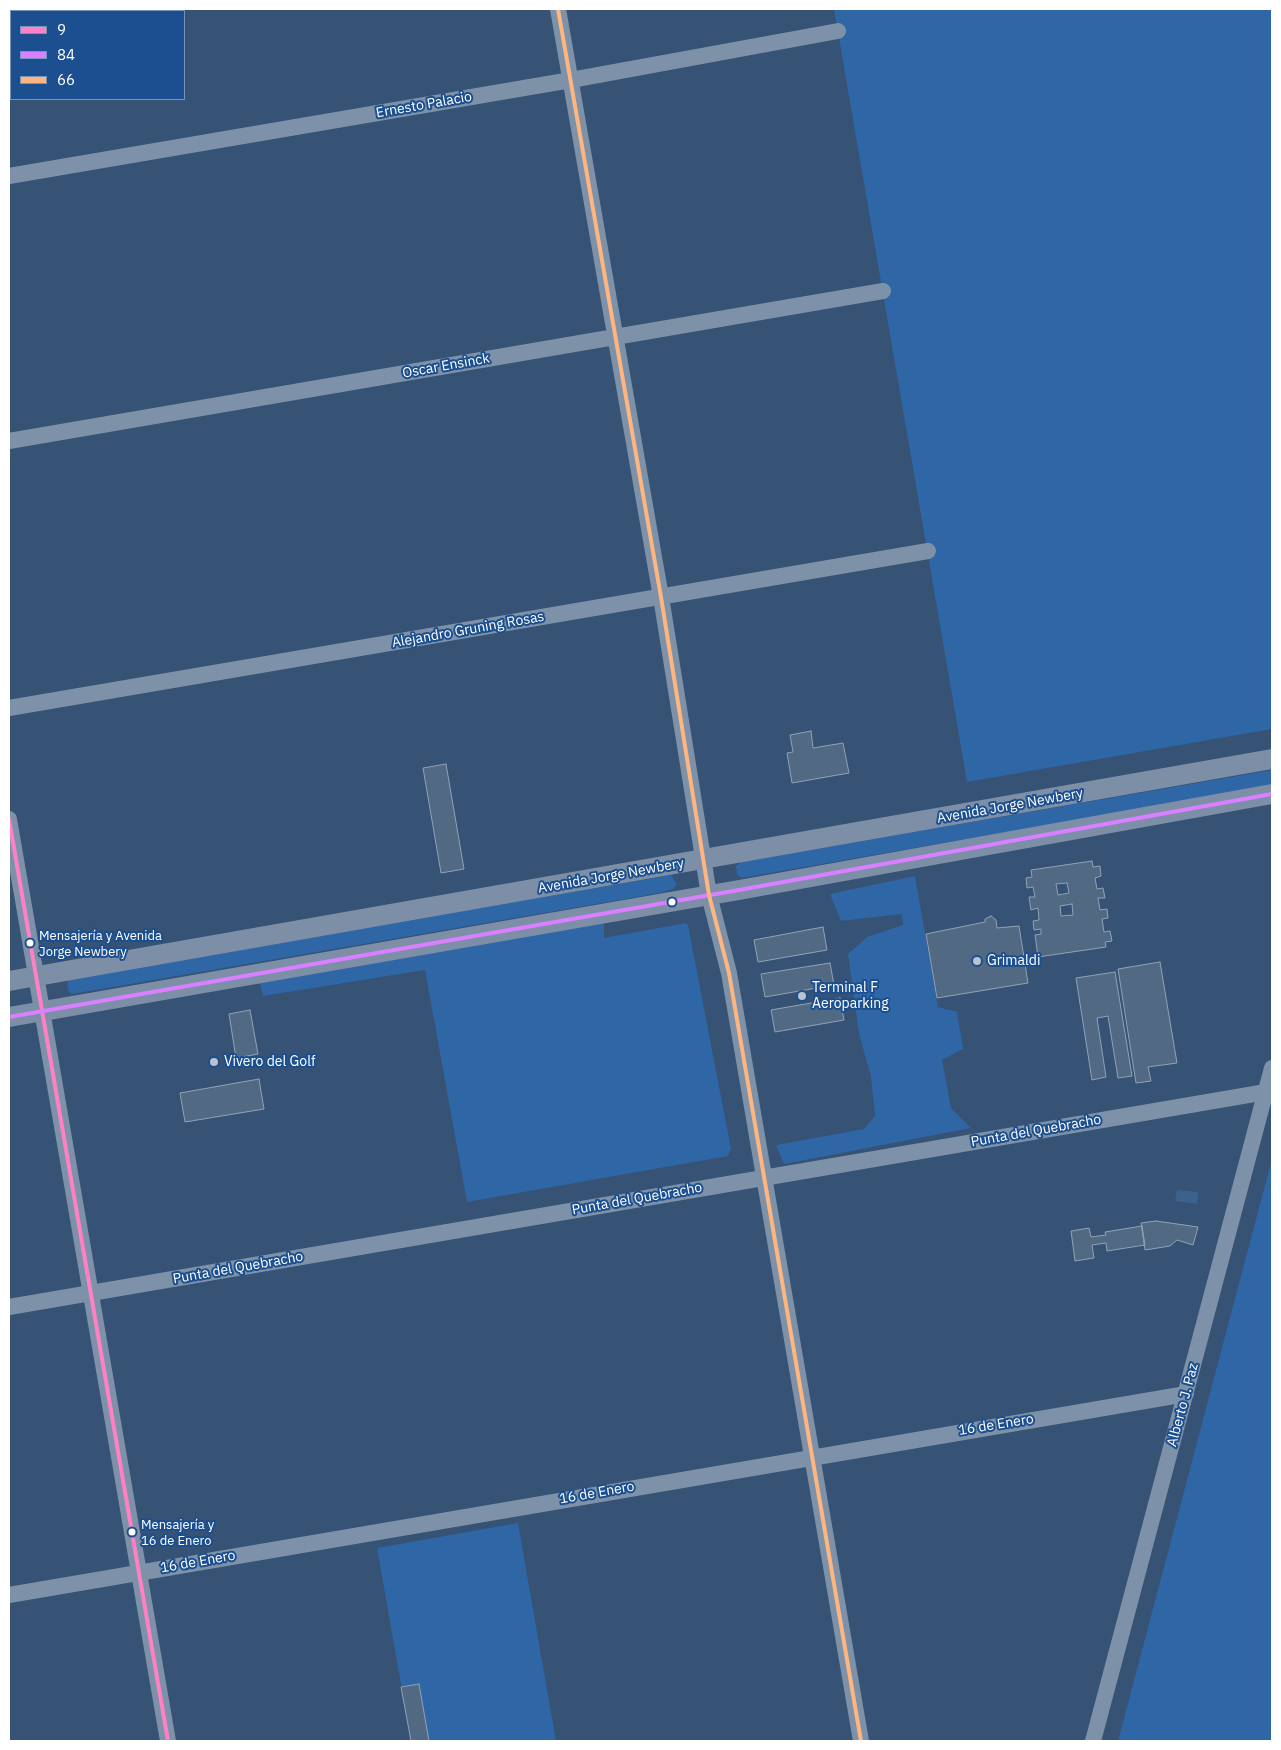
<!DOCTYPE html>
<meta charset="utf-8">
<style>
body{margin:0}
#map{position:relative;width:1281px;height:1750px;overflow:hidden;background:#365274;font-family:"IBM Plex Sans",sans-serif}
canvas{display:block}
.frame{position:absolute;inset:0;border:10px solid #fff;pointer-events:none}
.legend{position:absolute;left:10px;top:10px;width:175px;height:90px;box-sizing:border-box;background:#1b4f8f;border:1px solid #7695bc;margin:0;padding:6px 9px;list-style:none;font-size:15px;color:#fff}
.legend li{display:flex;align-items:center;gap:10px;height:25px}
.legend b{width:25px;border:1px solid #7695bc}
</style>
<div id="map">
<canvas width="1281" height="1750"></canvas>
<div class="frame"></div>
<ul class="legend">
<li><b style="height:6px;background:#ff80c5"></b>9</li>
<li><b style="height:6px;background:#d880ff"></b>84</li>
<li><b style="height:6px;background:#ffb580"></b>66</li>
</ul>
</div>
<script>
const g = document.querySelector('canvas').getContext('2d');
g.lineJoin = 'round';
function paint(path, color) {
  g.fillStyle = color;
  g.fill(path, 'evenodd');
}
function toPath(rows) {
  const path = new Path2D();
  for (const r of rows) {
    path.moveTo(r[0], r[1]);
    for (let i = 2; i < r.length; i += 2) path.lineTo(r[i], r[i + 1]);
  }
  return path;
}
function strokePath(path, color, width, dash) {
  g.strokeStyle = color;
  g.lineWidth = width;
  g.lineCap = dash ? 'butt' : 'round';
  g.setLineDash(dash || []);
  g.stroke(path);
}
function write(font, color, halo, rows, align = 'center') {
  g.font = font + ' "IBM Plex Sans",sans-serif';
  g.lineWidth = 4;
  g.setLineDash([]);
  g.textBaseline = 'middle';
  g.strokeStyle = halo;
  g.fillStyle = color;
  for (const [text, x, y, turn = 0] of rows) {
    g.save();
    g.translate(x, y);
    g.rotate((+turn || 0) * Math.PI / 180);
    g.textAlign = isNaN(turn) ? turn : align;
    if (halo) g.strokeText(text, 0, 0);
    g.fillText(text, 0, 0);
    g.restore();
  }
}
paint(toPath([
 [834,9,1272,9,1272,729,967,782],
 [1272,770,1272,786,741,878,737,874,736,866,741,862],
 [671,875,677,884,673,889,660,893,72,994,68,990,67,982,72,978],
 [915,876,938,1007,957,1012,963,1049,942,1060,951,1108,971,1128,784,1164,776,1145,864,1129,875,1116,871,1077,859,1034,848,954,867,937,903,925,902,914,841,921,830,894],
 [604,920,604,938,686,923,688,925,731,1149,728,1156,467,1202,425,970,263,996,259,980],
 [1272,1159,1272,1741,1118,1741,1251,1238],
 [518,1523,556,1741,411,1741,377,1548]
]), '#2f66a5');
paint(toPath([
 [1177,1190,1198,1192,1197,1204,1175,1201]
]), '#3b618d');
const building = toPath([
 [811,731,813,748,843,743,849,773,792,783,787,753,793,752,790,735,811,731],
 [446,764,464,869,441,873,423,768,446,764],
 [1092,861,1093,867,1100,866,1101,876,1095,878,1097,889,1103,888,1105,898,1098,898,1100,910,1107,909,1108,918,1102,919,1104,932,1110,931,1112,941,1105,942,1106,947,1038,957,1035,935,1041,934,1041,929,1034,930,1033,921,1039,920,1038,908,1031,910,1029,897,1035,897,1033,887,1027,888,1026,878,1032,877,1031,870,1092,861],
 [1067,883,1069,893,1058,895,1056,884,1067,883],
 [1072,904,1073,915,1061,916,1060,906,1072,904],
 [991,916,996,920,997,928,1019,926,1028,983,937,998,926,934,985,922,985,919,991,916],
 [823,927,827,950,758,962,754,940,823,927],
 [1160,962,1177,1063,1148,1067,1151,1081,1136,1083,1118,969,1160,962],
 [830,963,834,985,765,997,761,974,830,963],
 [1115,972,1132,1076,1118,1078,1108,1016,1097,1018,1106,1077,1092,1080,1076,978,1115,972],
 [840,998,844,1020,775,1032,771,1010,840,998],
 [250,1010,258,1054,236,1058,229,1014,250,1010],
 [259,1079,264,1109,185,1122,180,1093,259,1079],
 [1156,1221,1198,1227,1193,1245,1177,1240,1170,1246,1145,1250,1141,1223,1156,1221],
 [1142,1226,1145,1245,1107,1251,1106,1243,1092,1245,1094,1258,1075,1261,1071,1231,1089,1228,1091,1237,1106,1235,1105,1232,1142,1226],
 [419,1684,429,1741,411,1741,401,1687,419,1684]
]);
paint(building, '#526984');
strokePath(building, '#92a2b6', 1);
strokePath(toPath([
 [558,9,661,597,709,895,729,973,861,1741],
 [9,176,571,80,838,31],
 [9,441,883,291],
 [9,708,928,551],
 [9,819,168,1741],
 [9,1307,1266,1092],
 [9,1595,1186,1394],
 [1093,1741,1272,1068]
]), '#7d92a8', 16);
strokePath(toPath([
 [9,981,1272,759],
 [9,1017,739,890,1272,794]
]), '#7d8ea7', 20);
strokePath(toPath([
 [9,819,168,1741]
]), '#ff80c5', 4);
strokePath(toPath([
 [9,1017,739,890,1272,794]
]), '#d880ff', 4);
strokePath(toPath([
 [558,9,661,597,709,895,729,973,861,1741]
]), '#ffb580', 4);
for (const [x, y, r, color] of [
 [672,902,4.5,"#fff"],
 [30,943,4.5,"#fff"],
 [977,961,5,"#b9c2ce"],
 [802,996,5,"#b9c2ce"],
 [214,1062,5,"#b9c2ce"],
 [132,1532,4.5,"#fff"]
]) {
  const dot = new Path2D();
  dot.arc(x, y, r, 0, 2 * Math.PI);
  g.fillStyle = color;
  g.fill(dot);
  strokePath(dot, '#1b4f8f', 2);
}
write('13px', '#fff', '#1b4f8f', [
 ["Mensajería y Avenida",39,936],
 ["Jorge Newbery",39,952],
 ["Mensajería y",141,1525],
 ["16 de Enero",141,1541]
], 'left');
write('14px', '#fff', '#1b4f8f', [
 ["Ernesto Palacio",424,105,-10],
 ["Oscar Ensinck",446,366,-10],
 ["Alejandro Gruning Rosas",468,630,-10],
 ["Avenida Jorge Newbery",1010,806,-10],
 ["Avenida Jorge Newbery",611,876,-10],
 ["Punta del Quebracho",1036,1131,-10],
 ["Punta del Quebracho",637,1199,-10],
 ["Punta del Quebracho",238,1268,-10],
 ["Alberto J. Paz",1183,1405,-75],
 ["16 de Enero",996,1425,-9],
 ["16 de Enero",597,1493,-10],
 ["16 de Enero",198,1562,-10]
]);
write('14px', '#fff', '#1b4f8f', [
 ["Grimaldi",987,961],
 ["Terminal F",812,988],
 ["Aeroparking",812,1004],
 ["Vivero del Golf",224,1062]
], 'left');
</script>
